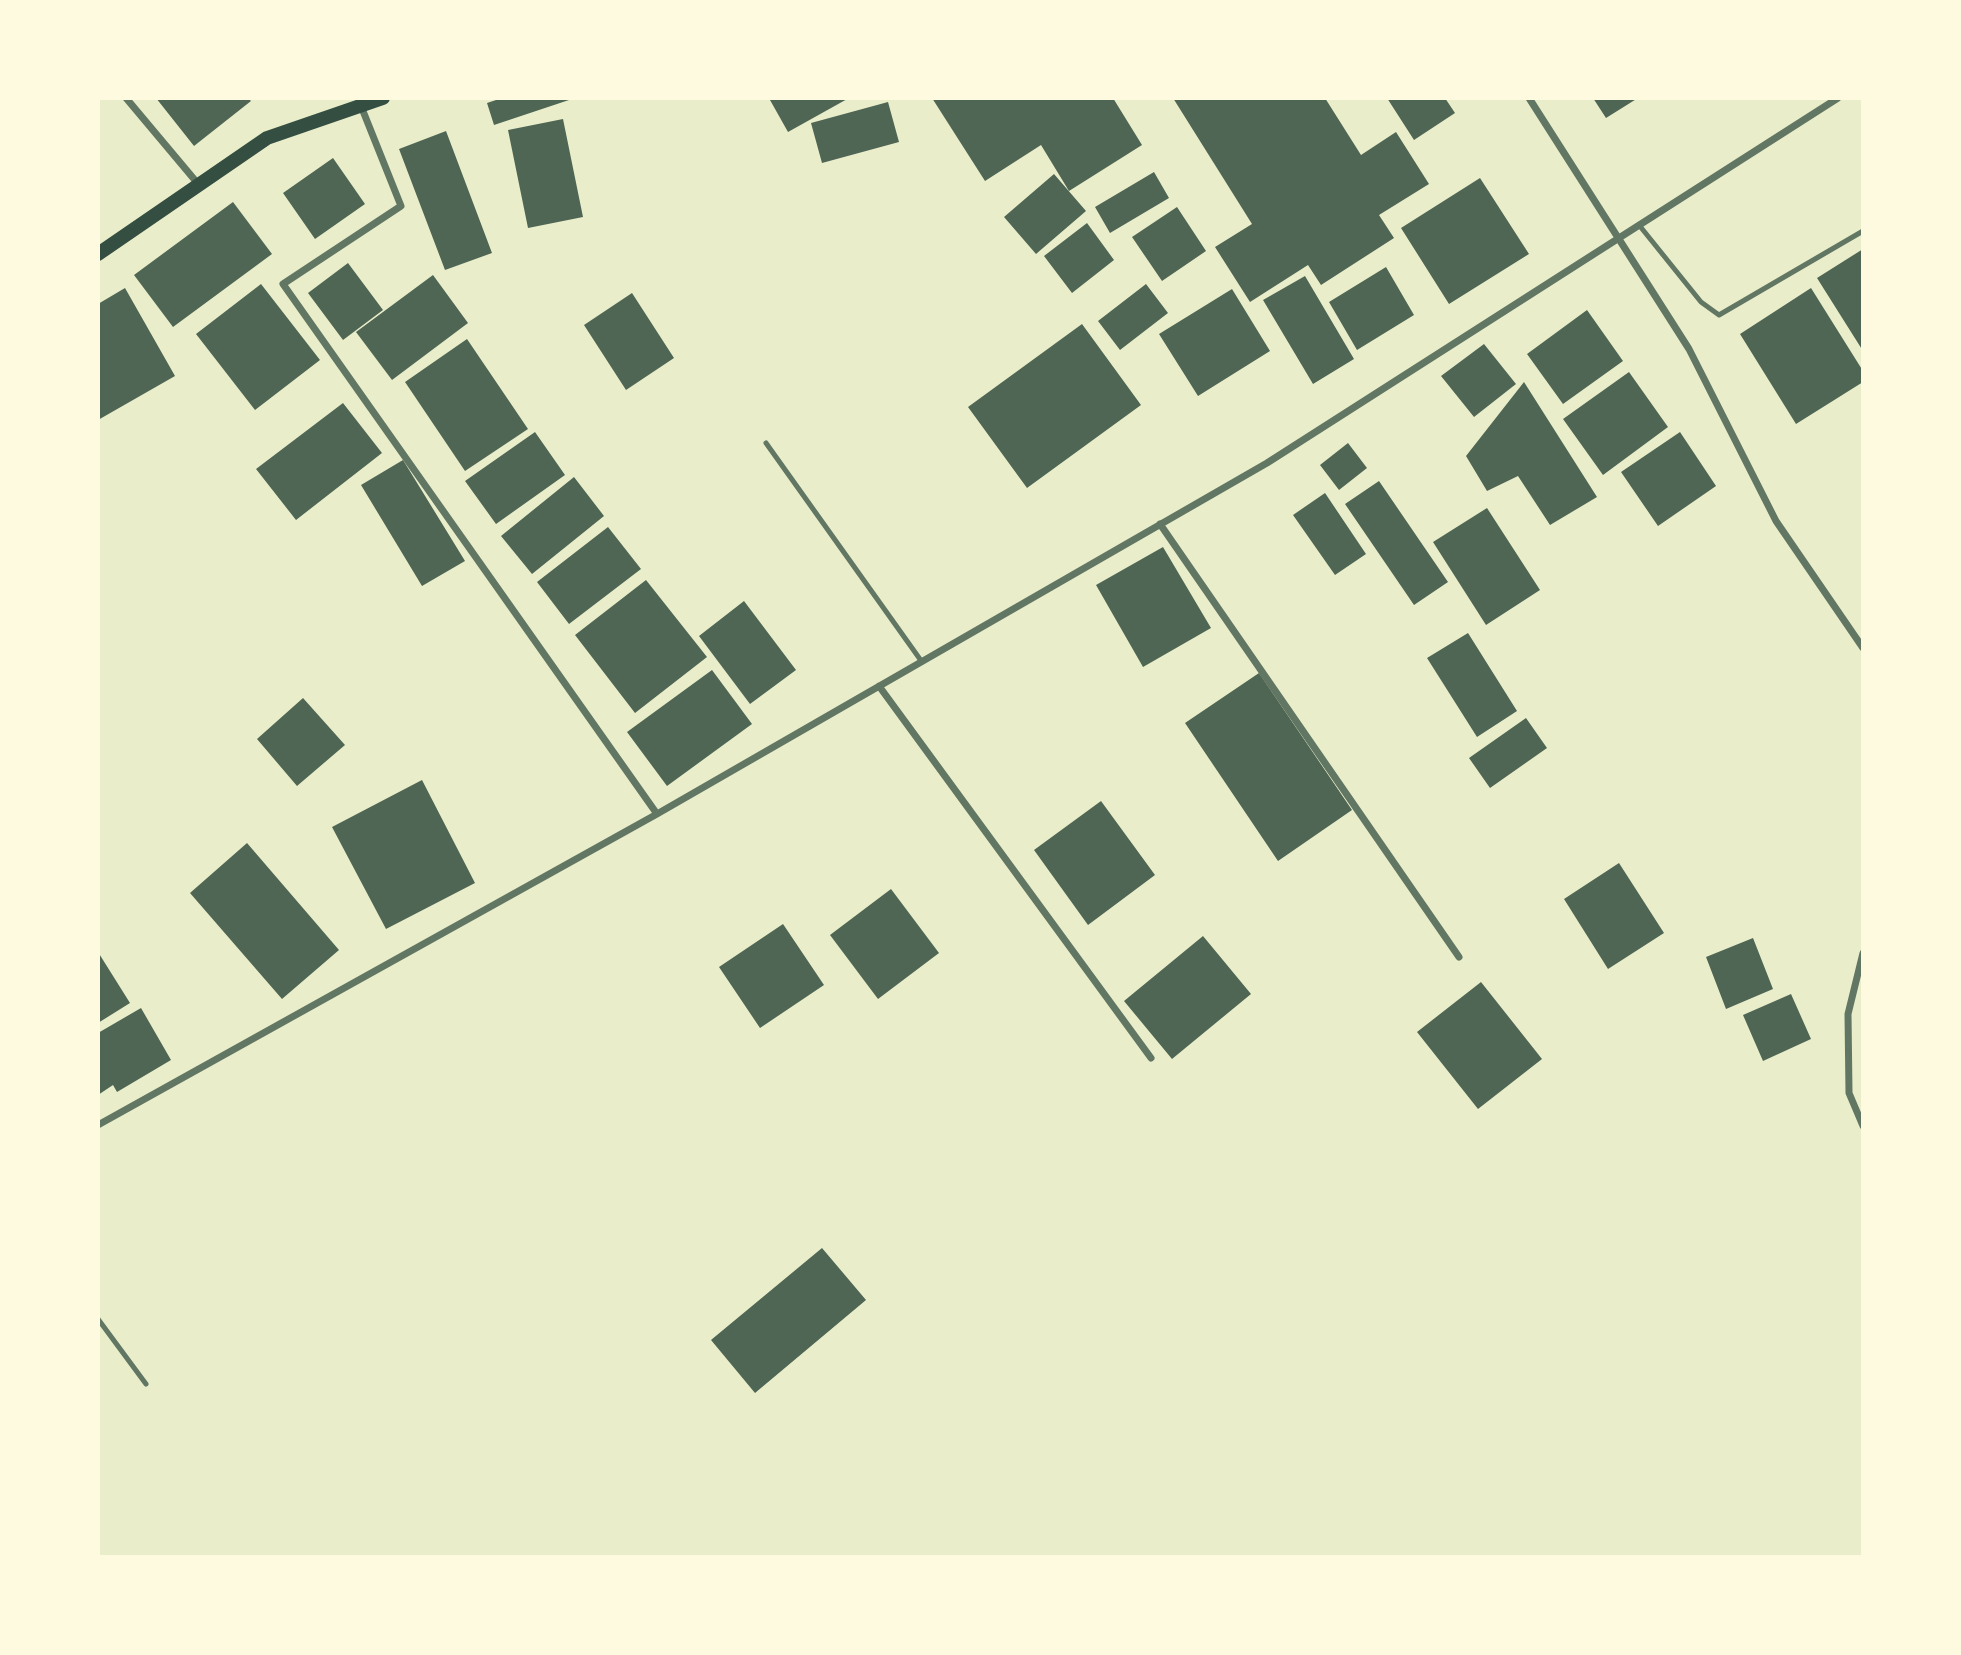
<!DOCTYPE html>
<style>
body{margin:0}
#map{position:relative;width:1961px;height:1655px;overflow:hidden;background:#e9edc9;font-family:"Noto Sans",sans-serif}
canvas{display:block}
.frame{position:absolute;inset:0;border:100px solid #fefae0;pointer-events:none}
</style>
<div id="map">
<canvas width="1961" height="1655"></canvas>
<div class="frame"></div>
</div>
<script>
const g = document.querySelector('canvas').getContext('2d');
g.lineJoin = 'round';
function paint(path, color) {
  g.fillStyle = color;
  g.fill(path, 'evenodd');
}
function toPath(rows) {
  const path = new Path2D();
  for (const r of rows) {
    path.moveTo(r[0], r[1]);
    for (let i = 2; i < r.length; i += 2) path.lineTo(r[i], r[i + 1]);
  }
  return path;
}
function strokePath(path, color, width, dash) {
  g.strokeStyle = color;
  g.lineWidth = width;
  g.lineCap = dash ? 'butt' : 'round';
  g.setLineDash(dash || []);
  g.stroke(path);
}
paint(toPath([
 [156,98,248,98,251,101,194,146],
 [502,98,575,98,494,125,487,103],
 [774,98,849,98,788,132,770,100],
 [932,98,1113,98,1142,145,1069,191,1041,145,985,181],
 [1173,98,1325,98,1361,155,1396,132,1429,184,1379,215,1394,238,1321,285,1308,265,1250,302,1215,247,1252,224],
 [1387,98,1445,98,1455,113,1414,140],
 [1593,98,1638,98,1606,118],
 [888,102,899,142,822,163,811,123],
 [563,119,583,217,528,228,508,130],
 [446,131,492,253,445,270,399,149],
 [333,158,365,204,315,239,283,193],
 [1154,172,1169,198,1110,233,1095,207],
 [1054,174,1086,211,1036,254,1004,217],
 [1480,178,1529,254,1449,304,1401,228],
 [233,202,272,254,173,327,134,275],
 [1177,207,1206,251,1162,281,1132,237],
 [1087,223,1114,260,1072,293,1044,256],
 [1863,249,1863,351,1817,278],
 [348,263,383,310,343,340,308,293],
 [1386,267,1414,315,1357,350,1329,302],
 [433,275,468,323,392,380,356,332],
 [1305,276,1354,359,1313,384,1263,300],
 [261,284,320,360,255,410,196,334],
 [1146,284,1168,313,1120,350,1098,321],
 [125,288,175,376,98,420,98,304],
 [1811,288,1863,371,1863,382,1796,424,1740,334],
 [1232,289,1270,351,1198,396,1159,334],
 [632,293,674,358,626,390,584,325],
 [1587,310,1623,361,1563,404,1527,354],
 [1082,324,1141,405,1027,488,968,407],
 [467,339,528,429,465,471,405,382],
 [1484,344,1516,384,1474,417,1441,376],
 [1629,372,1668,427,1603,475,1563,419],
 [1524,382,1597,497,1550,525,1518,476,1487,491,1466,456],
 [343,403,382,453,296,520,256,469],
 [535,432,565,475,496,524,465,481],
 [1680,432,1716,486,1658,526,1621,472],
 [1348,443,1367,468,1339,490,1320,465],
 [403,460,465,561,422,586,361,485],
 [574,477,604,516,532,574,501,536],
 [1379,481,1448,582,1414,605,1345,504],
 [1325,493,1366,554,1335,575,1293,515],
 [1487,508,1540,590,1486,625,1433,542],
 [608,527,641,569,569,624,537,582],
 [1163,547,1211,628,1143,667,1096,585],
 [646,580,707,657,635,713,575,635],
 [744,601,796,670,750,704,699,636],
 [1468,633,1517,711,1477,737,1427,658],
 [712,670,752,724,667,786,627,732],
 [1259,673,1352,810,1278,861,1185,723],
 [303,698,345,745,297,786,257,739],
 [1526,718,1547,748,1490,788,1469,758],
 [422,780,475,883,386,929,332,827],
 [1101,801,1155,875,1088,925,1034,850],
 [247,843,339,950,282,999,190,893],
 [1619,863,1664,933,1608,969,1564,899],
 [891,889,939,953,878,999,830,935],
 [783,924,824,985,760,1028,719,967],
 [1203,936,1251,994,1172,1059,1124,1001],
 [1753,938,1773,989,1726,1009,1706,957],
 [98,952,130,1003,98,1023],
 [1481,982,1542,1059,1478,1109,1417,1032],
 [1791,994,1811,1039,1763,1061,1743,1015],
 [141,1008,171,1060,117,1092,113,1085,98,1095,98,1033],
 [822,1248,866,1300,755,1393,711,1340]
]), '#4f6655');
strokePath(toPath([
 [1639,225,1701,302,1719,315,1863,231],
 [766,443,922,662],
 [98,1319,146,1384]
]), '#617663', 5);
strokePath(toPath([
 [126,98,199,185],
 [1529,98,1689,349,1776,521,1863,648],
 [361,106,401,206,283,284,657,814],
 [1160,524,1459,957],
 [879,686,1151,1058],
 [1863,953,1848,1014,1849,1093,1863,1126],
 [98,1125,657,814,1267,463,1838,98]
]), '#617663', 7);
strokePath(toPath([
 [98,254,267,138,383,98]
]), '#344e41', 14);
</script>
